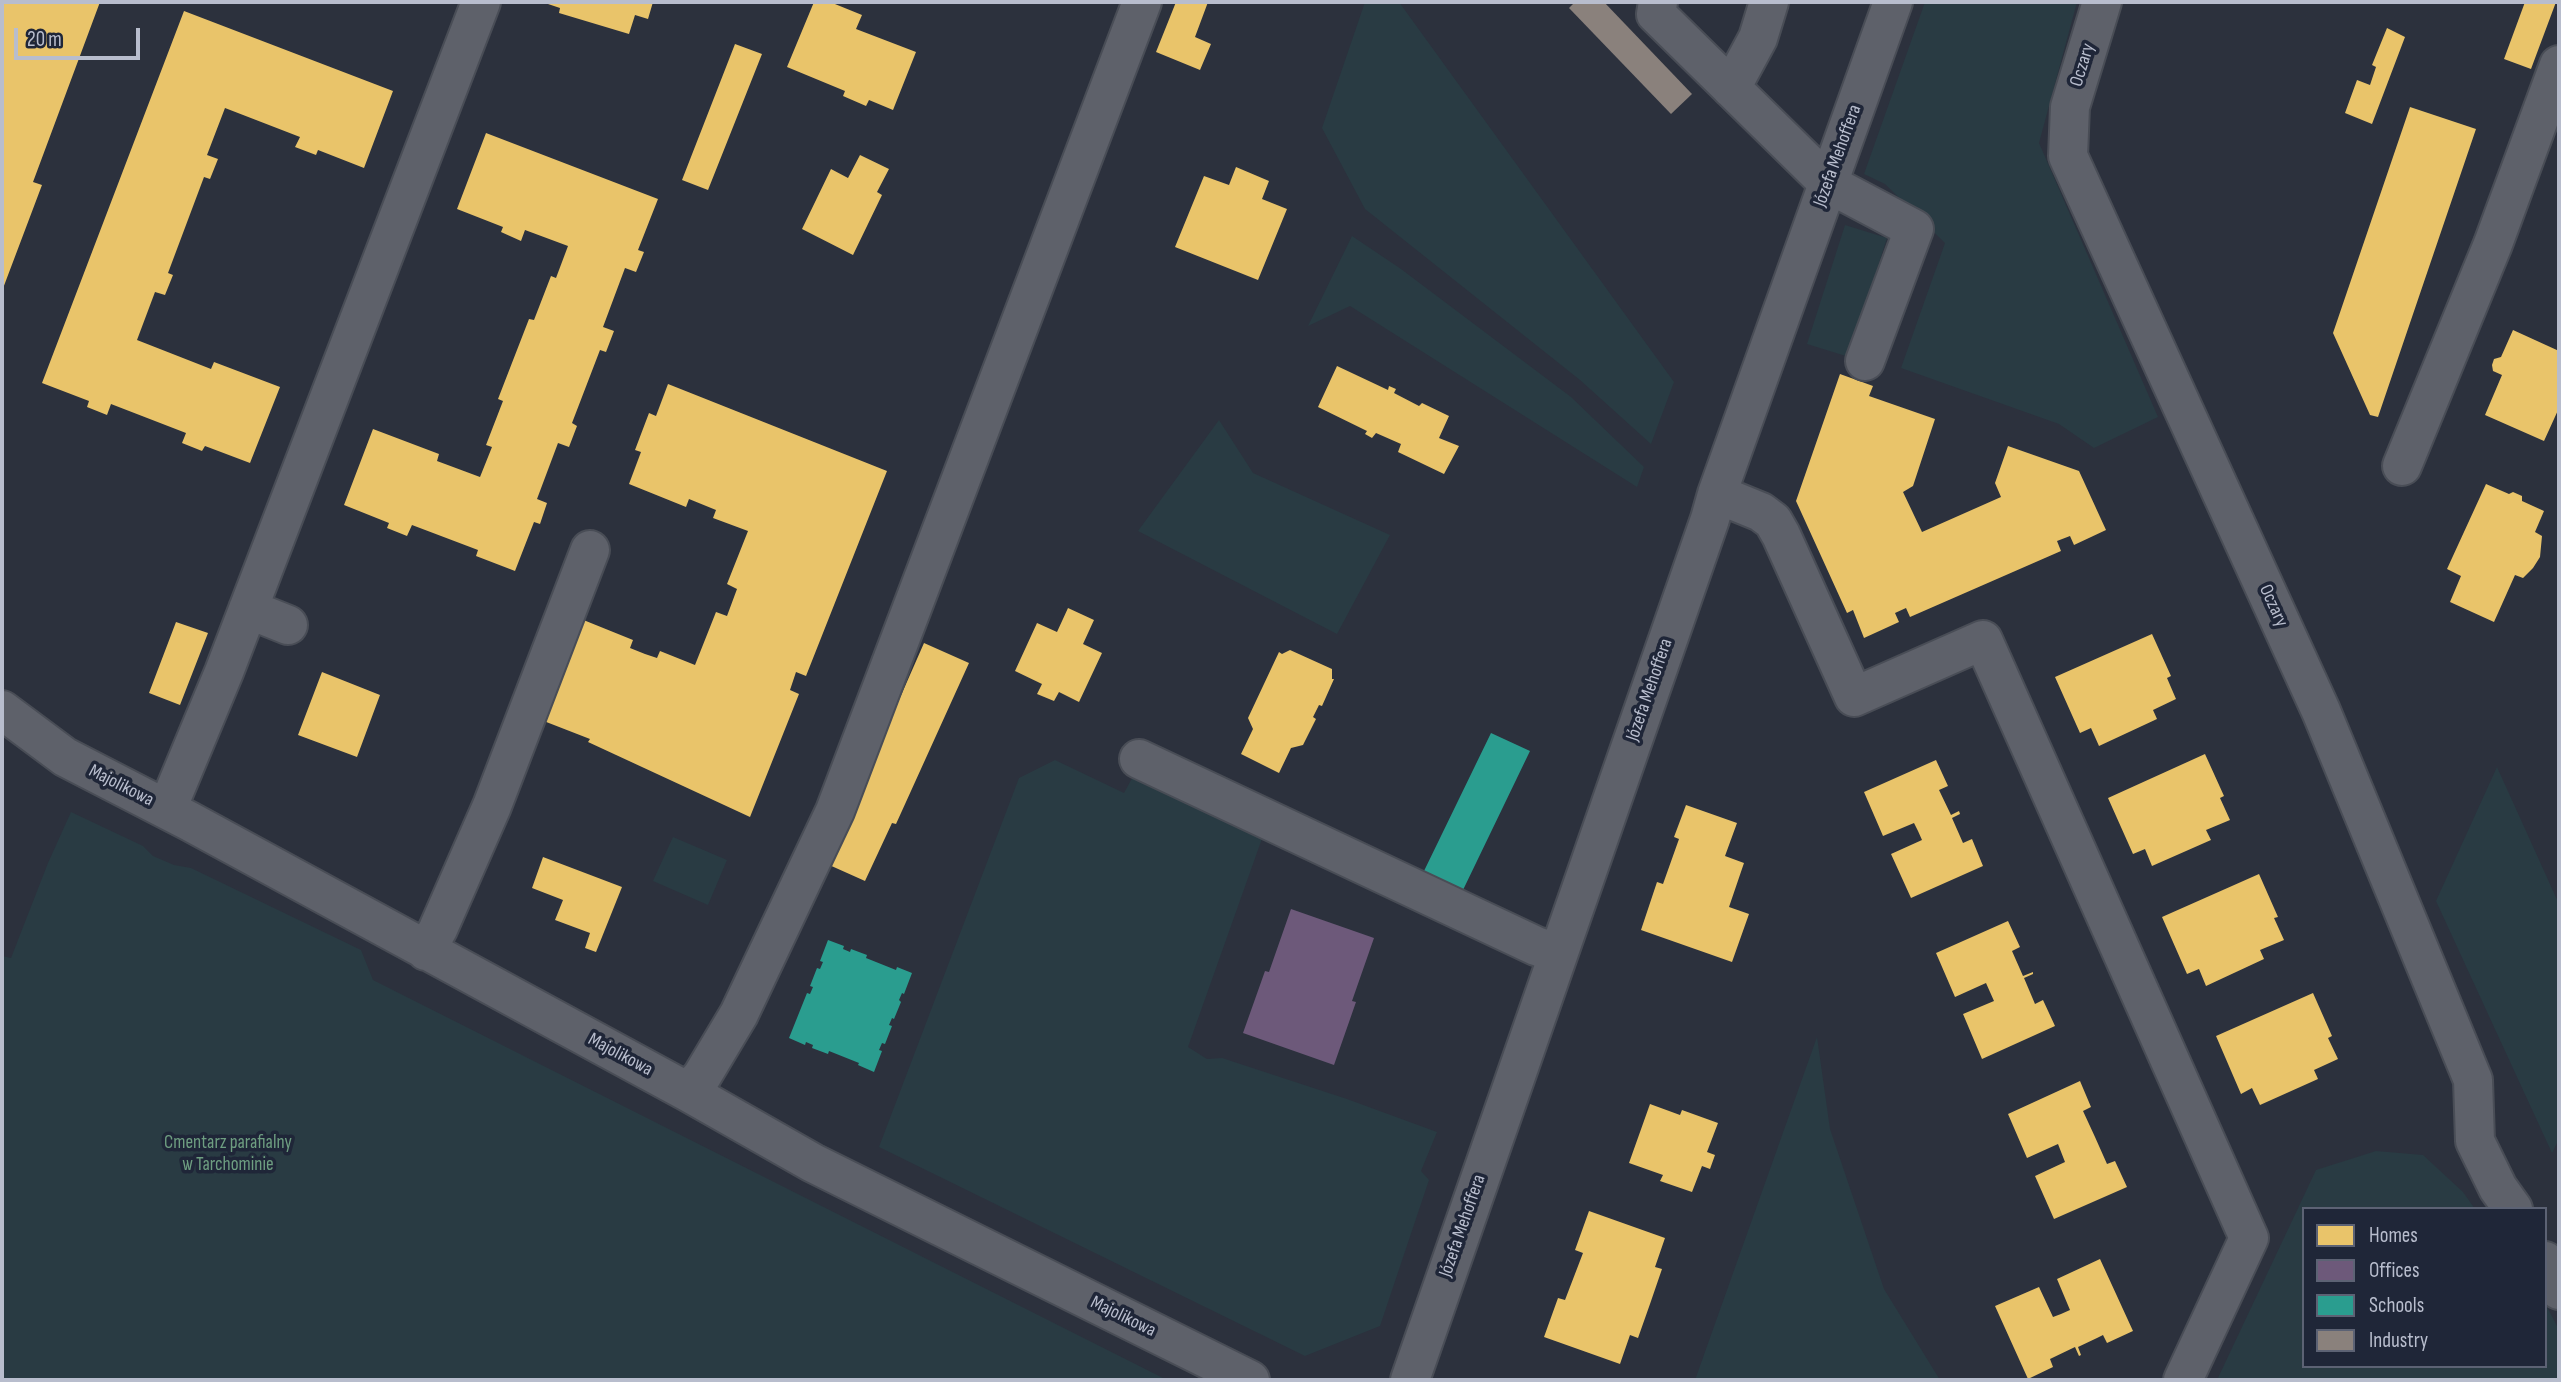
<!DOCTYPE html>
<meta charset="utf-8">
<style>
body{margin:0}
#map{position:relative;width:2561px;height:1382px;overflow:hidden;background:#2c313d;font-family:"Sofia Sans Condensed",sans-serif}
canvas{display:block}
.frame{position:absolute;inset:0;border:4px solid #b8bdcd;pointer-events:none}
.legend{position:absolute;left:2302px;top:1207px;width:245px;height:161px;box-sizing:border-box;background:#1f2638;border:2px solid #5c6274;margin:0;padding:9px 12px;list-style:none;font-size:21px;color:#b8bdcd}
.legend li{display:flex;align-items:center;gap:14px;height:35px}
.legend b{width:35px;border:2px solid #5c6274}
.scale{position:absolute;left:14px;top:28px;width:126px;height:32px;box-sizing:border-box;border:4px solid #b8bdcd;border-top:0;padding-left:9px;font-size:21px;line-height:24px;white-space:nowrap;color:#b8bdcd;-webkit-text-stroke:5px #1f2638;paint-order:stroke}
</style>
<div id="map">
<canvas width="2561" height="1382"></canvas>
<div class="frame"></div>
<ul class="legend">
<li><b style="height:19px;background:#e9c46a"></b>Homes</li>
<li><b style="height:19px;background:#6d597a"></b>Offices</li>
<li><b style="height:19px;background:#2a9d8f"></b>Schools</li>
<li><b style="height:19px;background:#8a817c"></b>Industry</li>
</ul>
<div class="scale">20 m</div>
</div>
<script>
const g = document.querySelector('canvas').getContext('2d');
g.lineJoin = 'round';
function paint(path, color) {
  g.fillStyle = color;
  g.fill(path, 'evenodd');
}
function toPath(rows) {
  const path = new Path2D();
  for (const r of rows) {
    path.moveTo(r[0], r[1]);
    for (let i = 2; i < r.length; i += 2) path.lineTo(r[i], r[i + 1]);
  }
  return path;
}
function strokePath(path, color, width, dash) {
  g.strokeStyle = color;
  g.lineWidth = width;
  g.lineCap = dash ? 'butt' : 'round';
  g.setLineDash(dash || []);
  g.stroke(path);
}
function write(font, color, halo, rows, align = 'center') {
  g.font = font + ' "Sofia Sans Condensed",sans-serif';
  g.lineWidth = 7;
  g.setLineDash([]);
  g.textBaseline = 'middle';
  g.strokeStyle = halo;
  g.fillStyle = color;
  for (const [text, x, y, turn = 0] of rows) {
    g.save();
    g.translate(x, y);
    g.rotate((+turn || 0) * Math.PI / 180);
    g.textAlign = isNaN(turn) ? turn : align;
    if (halo) g.strokeText(text, 0, 0);
    g.fillText(text, 0, 0);
    g.restore();
  }
}
paint(toPath([
 [1365,2,1399,2,1674,382,1651,444,1580,380,1365,209,1322,128],
 [1925,2,2077,2,2039,143,2158,417,2094,448,2059,424,1901,368,1945,243,1885,184,1864,174],
 [1845,225,1887,238,1849,357,1807,344],
 [1352,236,1401,269,1571,397,1644,467,1637,487,1350,306,1308,326],
 [1219,420,1253,473,1390,535,1337,634,1138,531],
 [1055,760,1124,793,1137,769,1264,833,1188,1047,1207,1059,1222,1058,1347,1099,1437,1132,1421,1171,1429,1180,1380,1326,1305,1356,879,1147,1019,778],
 [2497,767,2559,904,2559,1139,2552,1153,2436,901],
 [71,812,143,846,153,856,174,865,191,868,361,950,373,980,1167,1380,2,1380,2,956,11,958,48,863],
 [673,837,727,860,708,905,653,881],
 [1817,1037,1830,1129,1884,1289,1940,1380,1695,1380],
 [2376,1151,2423,1155,2463,1192,2475,1209,2304,1209,2304,1366,2545,1366,2545,1303,2559,1330,2559,1380,2217,1380,2316,1170]
]), '#293b43');
paint(toPath([
 [2,2,100,2,33,182,42,185,2,291],
 [542,2,653,2,648,19,635,15,629,34,559,13,560,8],
 [814,2,830,2,862,15,856,29,916,52,893,110,869,100,866,106,843,96,845,91,787,67],
 [1176,2,1208,2,1195,37,1211,44,1200,70,1156,52],
 [2525,2,2556,2,2531,69,2504,59],
 [184,11,393,91,364,168,318,150,316,155,295,147,300,137,225,108,207,155,218,159,210,179,204,177,168,273,173,275,165,295,155,292,137,340,211,369,214,362,280,387,250,463,205,446,202,451,182,443,186,433,111,404,107,415,87,407,89,401,42,383],
 [2387,28,2405,37,2372,124,2345,113,2357,80,2370,85,2376,67,2372,65],
 [735,44,762,54,708,190,682,180],
 [2410,107,2476,129,2378,417,2370,415,2333,333],
 [486,133,658,199,638,250,644,252,636,272,625,268,603,327,614,331,606,352,600,350,572,423,577,426,569,447,558,443,537,499,547,503,540,524,534,522,515,571,476,556,478,550,412,525,407,536,387,528,389,523,344,505,373,429,439,454,437,461,480,477,492,447,486,445,503,401,498,399,529,319,534,320,551,276,556,278,568,246,525,230,521,241,501,232,503,227,457,209],
 [860,155,889,169,877,192,882,195,853,255,802,229,831,169,848,178],
 [1236,167,1269,181,1262,199,1287,209,1258,280,1175,247,1204,176,1229,185],
 [2513,330,2559,351,2559,408,2544,441,2485,415,2502,375,2493,371,2492,365,2494,359,2501,357],
 [1337,366,1388,390,1389,386,1396,389,1394,393,1419,406,1422,403,1449,416,1439,438,1459,446,1444,474,1398,452,1401,444,1376,433,1372,438,1365,434,1367,431,1318,407],
 [1840,374,1873,386,1869,396,1935,419,1913,486,1903,492,1922,532,2001,497,1995,483,2008,446,2079,471,2106,530,2074,545,2070,536,2057,541,2061,551,1910,617,1906,608,1895,613,1899,622,1864,638,1853,610,1847,613,1796,501],
 [668,384,887,471,806,676,796,672,790,690,799,694,750,817,588,742,590,739,536,718,576,617,633,640,630,648,645,654,657,658,660,651,695,665,716,612,727,616,737,589,727,584,748,531,713,518,716,510,689,499,686,507,629,484,641,452,635,450,649,413,656,416],
 [2486,484,2509,494,2513,492,2522,496,2522,501,2544,511,2535,532,2542,536,2540,557,2533,568,2523,578,2515,575,2494,622,2450,602,2461,576,2447,569],
 [1068,608,1094,620,1083,644,1102,653,1079,702,1059,692,1054,701,1037,694,1042,684,1015,671,1037,623,1057,632],
 [176,622,208,633,180,705,149,693],
 [2152,634,2171,676,2167,678,2176,699,2153,710,2157,719,2099,746,2091,728,2080,733,2055,677],
 [924,643,969,663,896,824,892,823,865,881,827,864],
 [1290,650,1332,669,1332,679,1334,679,1322,706,1319,705,1313,717,1316,719,1303,745,1291,748,1279,773,1241,754,1253,729,1248,718,1279,652,1282,654],
 [322,672,380,695,357,757,298,735],
 [2205,754,2224,796,2220,798,2230,820,2206,830,2211,840,2152,866,2145,849,2133,854,2108,798],
 [1936,760,1948,786,1939,790,1951,815,1959,811,1960,814,1952,818,1963,843,1972,839,1983,866,1911,898,1891,854,1922,840,1918,831,1914,823,1883,836,1864,792],
 [1686,805,1737,823,1725,856,1744,863,1729,907,1749,914,1732,962,1641,930,1657,882,1663,884,1679,839,1674,837],
 [543,857,622,887,596,952,585,948,590,933,555,920,563,900,532,888],
 [2259,874,2278,917,2274,918,2284,940,2260,950,2264,959,2206,986,2199,969,2187,974,2162,917],
 [2008,921,2020,947,2012,951,2023,976,2033,972,2033,974,2024,978,2035,1004,2043,1000,2055,1026,1982,1059,1963,1014,1994,1001,1986,983,1955,997,1936,953],
 [2313,993,2332,1036,2328,1038,2338,1059,2314,1070,2318,1079,2260,1105,2252,1088,2241,1094,2216,1036],
 [2080,1081,2091,1107,2083,1111,2095,1137,2107,1164,2115,1161,2127,1187,2054,1219,2035,1176,2065,1162,2058,1144,2027,1158,2008,1114],
 [1650,1104,1680,1115,1682,1110,1718,1123,1707,1152,1715,1155,1710,1169,1702,1166,1692,1192,1660,1181,1663,1175,1629,1163],
 [1589,1211,1665,1238,1655,1267,1662,1269,1650,1304,1638,1338,1630,1335,1620,1364,1544,1337,1558,1298,1565,1300,1583,1253,1575,1250],
 [2100,1259,2133,1331,2107,1343,2103,1335,2097,1338,2078,1347,2081,1355,2079,1356,2075,1347,2050,1359,2053,1367,2028,1379,1995,1306,2039,1287,2053,1317,2061,1314,2070,1310,2057,1279]
]), '#e9c46a');
paint(toPath([
 [1291,909,1374,938,1352,1001,1356,1002,1334,1065,1243,1033,1265,971,1269,972]
]), '#6d597a');
paint(toPath([
 [1491,733,1530,751,1463,890,1424,871],
 [828,940,844,946,843,949,850,952,851,949,867,955,866,958,896,970,897,967,912,973,904,994,902,993,899,1000,901,1002,894,1019,892,1018,889,1025,892,1026,885,1044,882,1043,879,1050,882,1051,874,1072,858,1065,859,1063,829,1051,828,1054,812,1048,813,1045,806,1042,805,1045,789,1038,807,993,810,994,813,987,810,986,817,968,820,969,823,962,820,961]
]), '#2a9d8f');
paint(toPath([
 [1575,2,1604,2,1692,94,1671,114,1569,8]
]), '#8a817c');
const minor = toPath([
 [1658,2,1656,14,1829,184,1914,229,1865,361],
 [2102,2,2070,107,2068,156,2321,711,2473,1080,2475,1141,2498,1188,2513,1209],
 [1731,88,1758,38,1769,2],
 [2402,466,2493,244,2559,65],
 [1717,494,1761,512,1773,521,1781,535,1854,697,1983,640,2249,1238,2183,1380],
 [248,609,288,625],
 [2,710,65,757,189,821,688,1092,813,1163,1250,1380],
 [1139,759,1536,946,1557,953],
 [167,809,224,672,481,2],
 [426,951,438,929,492,806,590,550],
 [688,1092,702,1076,739,1014,835,811,1142,2],
 [2545,1261,2559,1290],
 [1410,1380,1710,519,1717,494,1893,2]
]);
strokePath(minor, '#494d56', 42);
strokePath(minor, '#5e616a', 38);
write('19px', '#b8bdcd', '#1f2638', [
 ["Oczary",2083,65,-73],
 ["Józefa Mehoffera",1838,156,-70],
 ["Oczary",2273,606,65],
 ["Józefa Mehoffera",1650,690,-71],
 ["Majolikowa",121,786,27],
 ["Majolikowa",620,1055,28],
 ["Józefa Mehoffera",1463,1226,-71],
 ["Majolikowa",1123,1317,26]
]);
write('19px', '#6e9e81', '#1f2638', [
 ["Cmentarz parafialny",228,1143],
 ["w Tarchominie",228,1165]
]);
</script>
